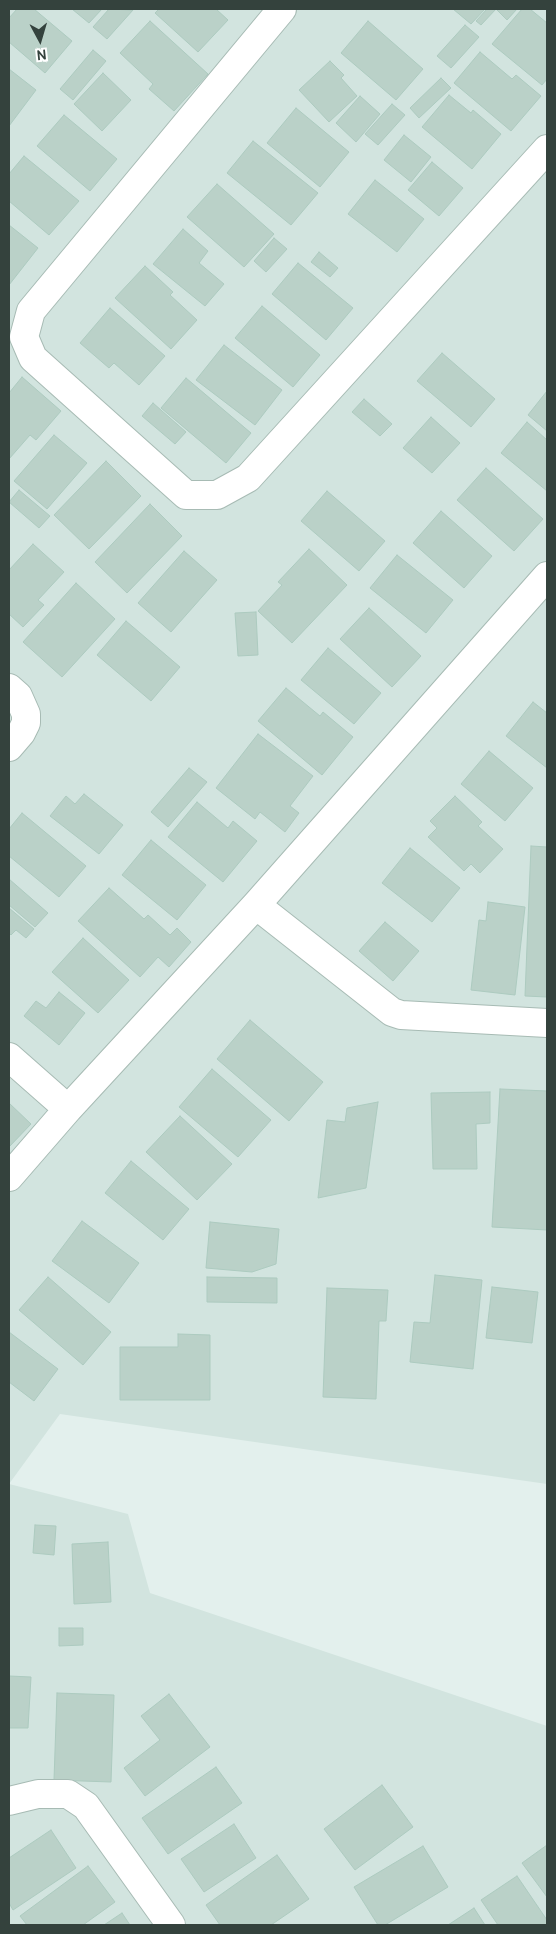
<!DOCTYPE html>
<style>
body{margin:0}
#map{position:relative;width:556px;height:1934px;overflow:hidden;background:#e3f0ed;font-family:Cabin,sans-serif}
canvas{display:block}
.frame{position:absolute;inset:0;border:10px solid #34423d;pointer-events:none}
.north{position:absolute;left:15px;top:15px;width:50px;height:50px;-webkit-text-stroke:4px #fff;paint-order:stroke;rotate:174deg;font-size:14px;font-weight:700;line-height:20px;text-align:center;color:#34423d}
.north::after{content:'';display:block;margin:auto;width:18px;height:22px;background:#34423d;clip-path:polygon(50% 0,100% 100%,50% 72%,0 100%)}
</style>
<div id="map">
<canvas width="556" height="1934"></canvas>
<div class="frame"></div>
<div class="north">N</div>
</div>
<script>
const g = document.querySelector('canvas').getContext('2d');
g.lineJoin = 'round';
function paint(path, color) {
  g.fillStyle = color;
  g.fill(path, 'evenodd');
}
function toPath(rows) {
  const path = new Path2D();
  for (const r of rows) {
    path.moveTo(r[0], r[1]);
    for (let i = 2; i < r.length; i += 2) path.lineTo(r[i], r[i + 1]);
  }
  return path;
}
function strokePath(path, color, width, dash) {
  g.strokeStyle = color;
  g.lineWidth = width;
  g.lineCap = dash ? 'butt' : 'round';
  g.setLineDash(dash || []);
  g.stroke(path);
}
paint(toPath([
 [9,9,547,9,547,1484,60,1414,9,1484,128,1514,150,1593,547,1726,547,1925,9,1925]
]), '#d2e4df');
const building = toPath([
 [17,9,34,9,72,41,45,73,9,42,9,18,17,9],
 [72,9,102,9,89,23,72,9],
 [109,9,133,10,107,39,93,27,109,9],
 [159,9,216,9,228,20,198,52,155,13,159,9],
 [453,9,485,9,471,24,453,9],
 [487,9,496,9,481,25,476,21,487,9],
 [498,9,517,9,507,20,497,10,498,9],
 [522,9,530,9,547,23,547,79,542,85,492,44,522,9],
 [150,21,208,74,174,111,149,89,153,84,120,53,150,21],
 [368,21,423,69,396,100,341,53,368,21],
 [465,25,479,37,451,68,437,56,465,25],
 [93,50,106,61,73,100,60,89,93,50],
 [480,52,512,79,516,75,541,96,511,131,454,83,480,52],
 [330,61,344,75,341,78,357,96,329,122,299,90,330,61],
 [9,69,36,90,9,126,9,69],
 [103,73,131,100,102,131,74,104,103,73],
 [441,78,451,88,419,118,410,108,441,78],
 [449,95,471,113,473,110,501,134,472,169,422,127,449,95],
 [360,96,380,114,356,142,336,123,360,96],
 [392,104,405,115,378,145,365,134,392,104],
 [296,108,349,152,320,187,267,143,296,108],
 [64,115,117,159,90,191,37,146,64,115],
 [404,135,431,157,411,182,384,160,404,135],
 [253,141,318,193,291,225,227,173,253,141],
 [24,156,79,201,49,235,9,201,9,174,24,156],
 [432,162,463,188,439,216,408,190,432,162],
 [375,180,424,219,397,252,348,214,375,180],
 [217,184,274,234,244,267,187,217,217,184],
 [9,225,38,248,9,285,9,225],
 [183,229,208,251,199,263,224,284,205,306,153,264,183,229],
 [274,238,287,249,266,272,254,261,274,238],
 [319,252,338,268,330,277,311,262,319,252],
 [298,263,353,308,326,340,272,294,298,263],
 [145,266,173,292,170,295,197,320,171,349,115,298,145,266],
 [262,306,320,355,293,387,235,338,262,306],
 [110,308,165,356,139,385,114,363,109,368,80,343,110,308],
 [224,345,282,390,255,425,196,380,224,345],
 [442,353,495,399,471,427,417,381,442,353],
 [22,377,61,411,36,440,30,435,9,459,9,393,22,377],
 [186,378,251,433,226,463,161,408,186,378],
 [547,391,547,431,528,415,547,391],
 [364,399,392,424,380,436,352,412,364,399],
 [153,403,186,432,175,444,142,416,153,403],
 [431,417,460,443,432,473,403,448,431,417],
 [527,422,547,440,547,491,501,453,527,422],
 [54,435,87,463,47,509,14,481,54,435],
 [106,461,141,496,89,549,54,515,106,461],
 [486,468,543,519,514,551,457,500,486,468],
 [19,490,50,516,39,528,9,502,19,490],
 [327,491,385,541,359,571,301,521,327,491],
 [150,504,182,536,127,593,95,562,150,504],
 [441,511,492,556,464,588,413,543,441,511],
 [33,544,64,572,38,600,44,605,23,627,9,614,9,570,33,544],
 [309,549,347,585,292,643,258,611,282,585,278,582,309,549],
 [184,551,217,580,171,632,138,603,184,551],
 [397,555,453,600,426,633,370,588,397,555],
 [76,583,115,619,62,677,23,642,76,583],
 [369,608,421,656,392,687,340,639,369,608],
 [256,612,258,655,238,656,235,613,256,612],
 [126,621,180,667,151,701,97,655,126,621],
 [328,648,381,693,354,724,301,680,328,648],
 [286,688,320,716,323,712,353,737,322,775,258,721,286,688],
 [533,702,547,713,547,768,506,736,533,702],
 [258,734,313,776,290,806,299,813,285,832,260,812,255,819,216,788,258,734],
 [489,751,533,788,505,821,461,784,489,751],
 [189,768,207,782,168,827,151,812,189,768],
 [84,794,123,825,99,854,50,816,66,796,75,804,84,794],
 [455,796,482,822,478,826,503,849,480,873,471,864,464,871,428,837,437,828,430,821,455,796],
 [197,802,228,828,233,821,257,841,223,882,168,837,197,802],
 [22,813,86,866,59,897,9,856,9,829,22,813],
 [151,840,206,885,177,920,122,875,151,840],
 [531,846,547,847,547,997,525,996,531,846],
 [410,848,460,888,432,922,382,883,410,848],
 [9,879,48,913,35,927,9,905,9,879],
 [109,888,144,919,148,915,170,935,177,928,191,942,169,967,158,957,140,977,78,921,109,888],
 [488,902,525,907,515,995,471,990,479,920,486,921,488,902],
 [9,908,34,929,26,938,16,930,11,935,9,933,9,908],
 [385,922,419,951,393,981,359,951,385,922],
 [83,938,129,980,98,1013,52,972,83,938],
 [59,992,85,1013,59,1045,24,1016,36,1001,46,1008,59,992],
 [250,1020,323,1082,289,1121,217,1059,250,1020],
 [212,1069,271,1120,238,1157,179,1107,212,1069],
 [500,1089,547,1091,547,1230,492,1227,500,1089],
 [490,1092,490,1123,476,1124,477,1169,433,1169,431,1093,490,1092],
 [378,1102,366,1188,318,1198,327,1120,345,1122,347,1108,378,1102],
 [9,1103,31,1124,9,1147,9,1103],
 [180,1116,232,1164,197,1200,146,1152,180,1116],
 [131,1161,189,1209,163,1240,105,1193,131,1161],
 [82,1221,139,1263,109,1303,52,1261,82,1221],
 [210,1222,279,1229,276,1264,252,1272,206,1268,210,1222],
 [435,1275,482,1280,473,1369,410,1362,414,1322,430,1323,435,1275],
 [48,1277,111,1332,83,1365,19,1310,48,1277],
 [207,1277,277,1278,277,1303,207,1302,207,1277],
 [492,1287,538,1292,532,1343,486,1338,492,1287],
 [327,1288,388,1290,386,1321,379,1321,376,1399,323,1397,327,1288],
 [9,1332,58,1369,34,1401,9,1382,9,1332],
 [178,1334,210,1335,210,1400,120,1400,120,1347,178,1347,178,1334],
 [35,1525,56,1526,54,1555,33,1553,35,1525],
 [108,1542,111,1602,74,1604,72,1544,108,1542],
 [59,1628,83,1628,83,1645,59,1646,59,1628],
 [9,1676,31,1677,28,1728,9,1728,9,1676],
 [57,1693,114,1695,111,1782,54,1780,57,1693],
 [169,1694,210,1747,145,1796,124,1768,160,1740,141,1716,169,1694],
 [216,1767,242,1803,168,1854,142,1818,216,1767],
 [382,1785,413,1827,355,1870,324,1829,382,1785],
 [234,1824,256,1858,204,1892,181,1859,234,1824],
 [51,1830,76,1868,13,1910,9,1903,9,1858,51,1830],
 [547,1845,547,1897,522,1863,547,1845],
 [423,1846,448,1887,385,1925,378,1925,354,1887,423,1846],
 [277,1855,309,1899,271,1925,220,1925,206,1905,277,1855],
 [88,1866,115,1902,83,1925,27,1925,20,1916,88,1866],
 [517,1876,547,1920,547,1925,498,1925,481,1900,517,1876],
 [474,1908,485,1925,448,1925,474,1908],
 [122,1913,130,1925,104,1925,122,1913]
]);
paint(building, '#bad1c8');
strokePath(building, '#adcbc0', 1);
const minor = toPath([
 [282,9,31,311,24,337,33,358,186,495,217,495,248,478,547,149],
 [9,688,18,696,26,714,26,723,21,733,9,747],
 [256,905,392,1012,401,1015,547,1023],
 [9,1057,68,1109],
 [9,1177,68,1109,256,905,547,576],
 [9,1801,38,1794,68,1794,86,1806,171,1925]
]);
strokePath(minor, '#a7bbb4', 30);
strokePath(minor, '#fff', 28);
</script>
